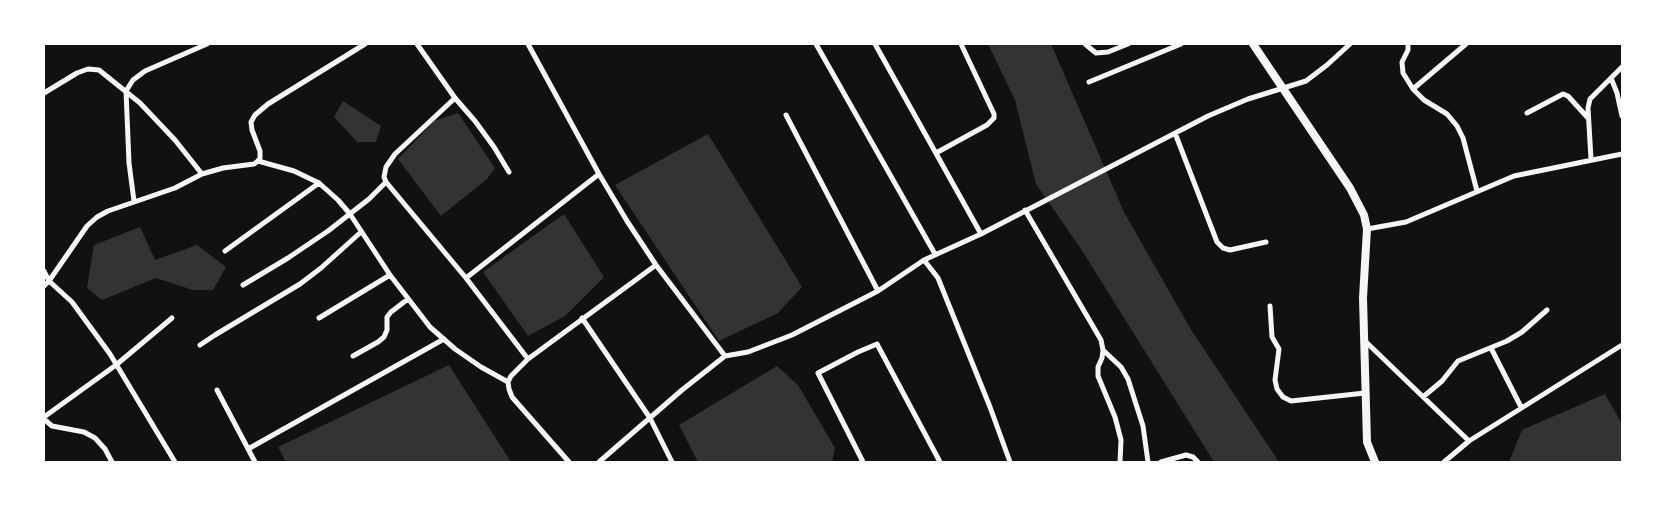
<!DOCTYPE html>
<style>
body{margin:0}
#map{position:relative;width:1666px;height:506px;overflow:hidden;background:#111;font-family:"Exo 2",sans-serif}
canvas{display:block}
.frame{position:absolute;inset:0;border:45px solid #fff;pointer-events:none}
</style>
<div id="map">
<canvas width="1666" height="506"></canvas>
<div class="frame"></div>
</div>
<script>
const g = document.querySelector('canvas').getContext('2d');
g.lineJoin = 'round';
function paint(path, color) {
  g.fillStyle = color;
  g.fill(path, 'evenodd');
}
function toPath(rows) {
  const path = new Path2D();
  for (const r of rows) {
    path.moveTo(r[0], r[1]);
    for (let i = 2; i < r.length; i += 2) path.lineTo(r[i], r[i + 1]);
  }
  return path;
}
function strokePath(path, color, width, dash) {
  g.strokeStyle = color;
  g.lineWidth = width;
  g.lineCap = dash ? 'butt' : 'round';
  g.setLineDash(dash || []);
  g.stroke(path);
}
paint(toPath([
 [988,44,1051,44,1124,212,1190,328,1279,462,1214,462,1081,249,1036,184,1015,100],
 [343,101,381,126,376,142,357,142,334,117],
 [458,113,495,168,487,179,441,216,398,159,434,121],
 [708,134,802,287,778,313,719,341,615,185],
 [564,214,604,277,565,316,528,336,483,272],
 [140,227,155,260,197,245,226,267,213,290,193,290,156,278,102,300,87,288,94,245],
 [449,365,511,462,286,462,278,447],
 [777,366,798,385,835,448,832,462,698,462,679,425],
 [1605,394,1622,424,1622,462,1509,462,1522,430]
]), '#333');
strokePath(toPath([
 [417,44,455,98,475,121,494,147,509,172],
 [528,44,599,174,627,221,656,265,725,356],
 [816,44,935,254],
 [875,44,981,234],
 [1085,44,1096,53,1108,52,1128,44],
 [1408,44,1408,50,1402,62,1403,73,1413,89,1424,100,1447,114,1457,126,1463,138,1477,191],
 [1611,78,1617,93,1622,116],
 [1089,82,1181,44],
 [1413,89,1466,44],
 [44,93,77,73,88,69,99,70,140,103,175,140,202,174],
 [455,98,395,154,386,167,384,177,386,182,466,278,528,359,656,265],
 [1527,113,1563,94,1568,96,1588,118],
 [786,115,878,291],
 [1175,133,1217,242,1223,248,1230,250,1266,242],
 [936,153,987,125,994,118,994,114,961,44],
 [1591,159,1588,108,1590,99,1622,67],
 [258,161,294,171,319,183,338,200,350,214,390,275,430,327,455,349,481,367,508,382],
 [134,201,129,163,126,91,133,80,145,71,207,44],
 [1025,210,1101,340,1103,350,1102,358,1098,367,1098,376,1115,417,1121,440,1120,462],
 [1367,229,1406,222,1514,176,1622,154],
 [225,251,319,183],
 [924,260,938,278,990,407,1010,462],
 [44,271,49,281,72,302,110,354,175,462],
 [466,278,599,174],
 [243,285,288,258,328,231,369,199,386,182],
 [44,286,49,281,87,226,97,217,108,211,175,188,202,174,223,168,254,164,258,161,260,158,260,151,252,130,251,122,255,115,268,104,365,44],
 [1270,306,1272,337,1279,349,1275,380,1277,389,1283,397,1291,401,1365,393],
 [319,318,390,275],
 [582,318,650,418,672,462],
 [1365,341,1469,441],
 [200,345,215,335,300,284,321,268,361,232],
 [1491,348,1521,407],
 [1103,350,1121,367,1128,379,1143,426,1148,462],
 [353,356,378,342,384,337,387,330,387,317,391,312,408,299],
 [528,359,511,376,508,382,509,389,512,397,569,462],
 [217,390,255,462],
 [1423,397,1442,381,1458,361,1507,341,1522,332,1547,310],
 [44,417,116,365,172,318],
 [44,419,52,426,84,432,95,438,105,449,112,462],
 [248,449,444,339],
 [599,462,682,390,725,356,748,352,792,335,878,291,924,260,981,234,1208,116,1248,99,1306,81,1327,65,1350,44],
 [863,462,818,373,858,352,877,344,940,462],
 [1161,462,1186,455,1193,457,1198,462],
 [1444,462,1469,441,1622,345]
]), '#f5f5f5', 5);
strokePath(toPath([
 [1253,44,1350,188,1364,215,1367,229,1363,298,1367,442,1375,462]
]), '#f5f5f5', 8);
</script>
